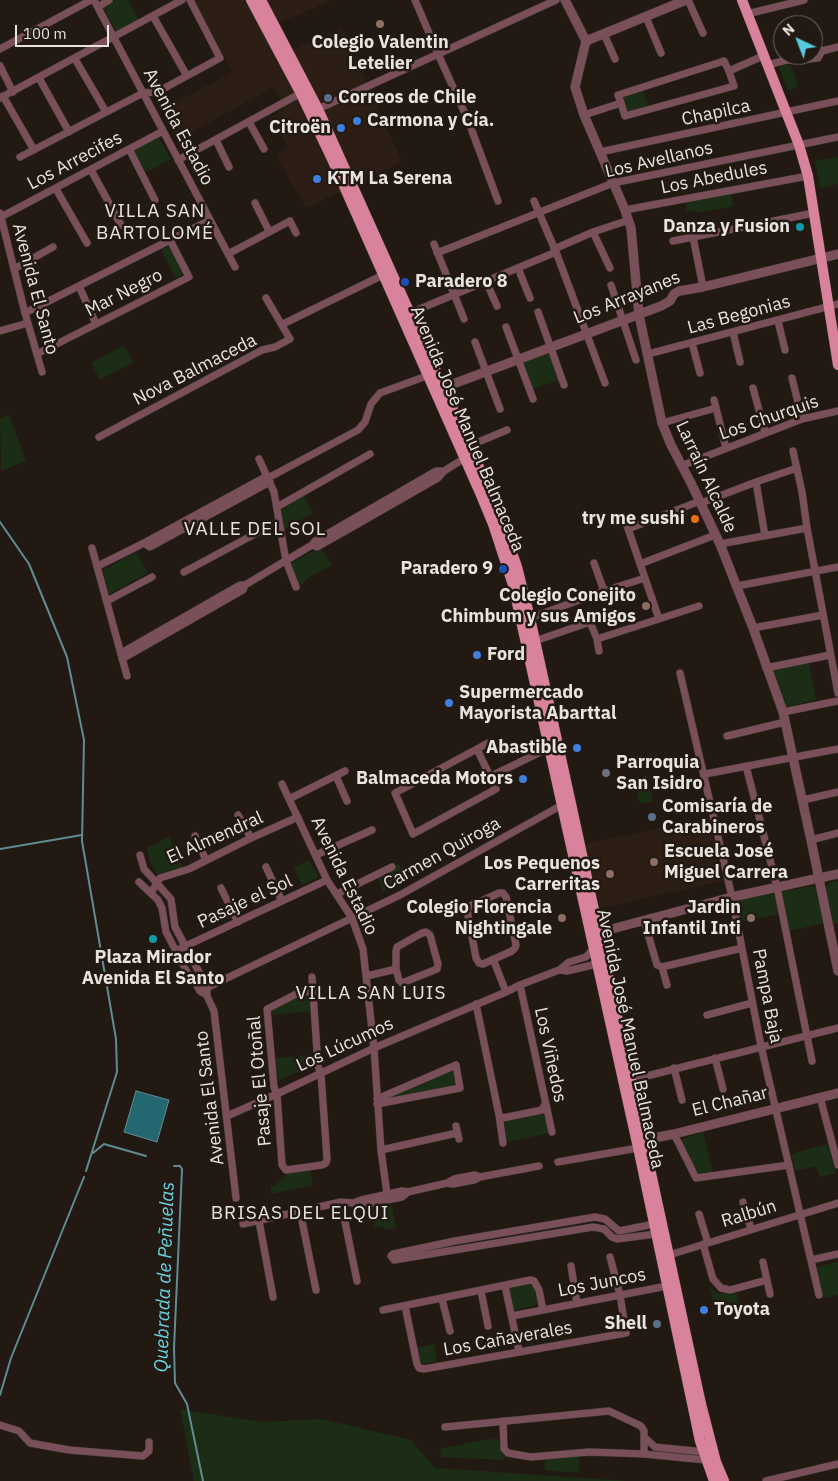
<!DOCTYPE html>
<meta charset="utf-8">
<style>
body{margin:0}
#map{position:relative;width:838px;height:1481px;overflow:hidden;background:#221913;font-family:"IBM Plex Sans",sans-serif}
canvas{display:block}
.north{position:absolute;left:773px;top:15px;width:50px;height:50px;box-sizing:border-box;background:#221913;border:1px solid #726a65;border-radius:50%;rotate:317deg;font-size:14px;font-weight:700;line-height:20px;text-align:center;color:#e9e3df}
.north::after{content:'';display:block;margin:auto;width:18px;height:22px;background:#55cae0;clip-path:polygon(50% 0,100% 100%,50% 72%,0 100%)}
.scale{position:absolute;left:15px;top:25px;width:94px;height:22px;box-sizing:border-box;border:2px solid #e9e3df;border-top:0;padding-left:6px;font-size:15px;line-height:18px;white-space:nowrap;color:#e9e3df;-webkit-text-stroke:4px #221913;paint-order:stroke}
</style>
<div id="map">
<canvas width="838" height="1481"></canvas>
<div class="north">N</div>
<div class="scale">100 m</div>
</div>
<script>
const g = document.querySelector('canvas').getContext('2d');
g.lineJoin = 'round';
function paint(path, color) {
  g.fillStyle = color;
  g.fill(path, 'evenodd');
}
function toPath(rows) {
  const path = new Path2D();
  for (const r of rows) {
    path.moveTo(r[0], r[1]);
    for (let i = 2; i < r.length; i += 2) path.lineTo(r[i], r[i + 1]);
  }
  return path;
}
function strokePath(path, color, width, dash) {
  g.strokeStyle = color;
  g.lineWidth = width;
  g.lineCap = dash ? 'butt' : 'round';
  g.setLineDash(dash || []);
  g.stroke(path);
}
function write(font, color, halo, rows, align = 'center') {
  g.font = font + ' "IBM Plex Sans",sans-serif';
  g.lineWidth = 5;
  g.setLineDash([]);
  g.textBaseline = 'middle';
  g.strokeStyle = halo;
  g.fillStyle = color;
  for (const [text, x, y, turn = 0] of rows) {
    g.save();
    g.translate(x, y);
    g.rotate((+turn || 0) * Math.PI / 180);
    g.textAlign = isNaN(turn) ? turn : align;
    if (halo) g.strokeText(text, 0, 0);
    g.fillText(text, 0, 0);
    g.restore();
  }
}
paint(toPath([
 [194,0,332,0,279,23,293,50,342,28,402,162,306,208,276,156,288,148,271,117,285,109,274,87,177,140,161,110,233,72],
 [708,818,723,881,600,908,585,844]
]), '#2d1e15');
paint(toPath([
 [115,0,128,0,139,20,117,32,103,7],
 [791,64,798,87,788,90,779,67],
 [643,90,648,105,627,112,622,96],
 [159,138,171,159,144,173,132,152],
 [838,157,838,184,820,188,815,161],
 [731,193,733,206,696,213,695,210,687,212,685,202],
 [171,245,185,273,176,278,161,250],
 [124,345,133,362,100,380,91,363],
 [550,353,560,380,532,389,522,363],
 [9,415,26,461,1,471,0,418],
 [304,496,313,513,282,530,280,511],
 [320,547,332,565,311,576,298,587,290,564],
 [136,552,148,573,109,594,103,570],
 [809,663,816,700,784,707,771,670],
 [648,776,653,801,640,804,634,779],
 [169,837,183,867,157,874,150,862,147,848],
 [309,860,318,877,302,885,294,867],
 [399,864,406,880,383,892,377,876],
 [838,881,838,923,834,924,825,888,829,883],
 [812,886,815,888,824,923,789,931,785,913,742,921,738,903,741,900],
 [303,994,309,996,310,1011,270,1015,270,1008],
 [313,1055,314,1065,278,1081,276,1058],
 [452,1069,457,1086,383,1102,383,1099],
 [546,1113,550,1133,506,1142,503,1123],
 [703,1132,713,1171,697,1175,680,1140],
 [828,1144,836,1173,819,1177,816,1166,795,1171,791,1154],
 [310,1169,313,1185,271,1194,270,1186,276,1185,289,1172],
 [391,1202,396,1228,384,1230,384,1226,375,1228,371,1207],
 [838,1262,838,1295,823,1298,816,1267],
 [530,1283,533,1285,537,1301,536,1305,513,1311,507,1289,509,1287],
 [709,1286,717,1293,726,1294,737,1293,740,1311,717,1315],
 [434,1344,437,1361,423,1364,420,1361,417,1348],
 [180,1409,261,1422,322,1419,411,1440,435,1468,627,1481,194,1481],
 [488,1439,498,1440,501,1451,506,1457,502,1460,442,1457,439,1449],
 [579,1455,579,1473,544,1470,546,1460]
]), '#1c2d15');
const water = toPath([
 [136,1091,169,1100,157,1142,124,1132,136,1091]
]);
paint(water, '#256770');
strokePath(water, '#608c91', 1);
strokePath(toPath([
 [0,522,29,564,67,657,84,740,82,841,116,1039,117,1072,86,1171],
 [0,849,82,835],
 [93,1153,104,1144,146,1156],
 [174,1166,180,1166,182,1169,174,1348,175,1383,187,1404,203,1481],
 [0,1395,11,1358,84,1177]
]), '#608c91', 2);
const minor = toPath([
 [94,0,235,267],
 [415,0,438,54,468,120,498,201],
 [688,0,703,33],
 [98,7,109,0],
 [747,14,804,0],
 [153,16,187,76],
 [646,17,661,53],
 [604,34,615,59],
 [813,48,816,47,822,51],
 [0,49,91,0],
 [75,59,106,112],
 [767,65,803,56,809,59,818,58,822,51,838,47],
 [0,66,13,92],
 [729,71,763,56],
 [39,78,69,132],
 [3,96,34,150],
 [0,98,182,0],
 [318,109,556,0],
 [584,115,621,103,618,95,724,61,729,71,734,86,625,116,621,103],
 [249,122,264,149],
 [216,140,229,167],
 [129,149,155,200],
 [600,152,838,101],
 [20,157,143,93,155,92,161,90,220,58,190,0],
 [178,160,303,92],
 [91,170,121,225],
 [56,189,87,243],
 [534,201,556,252,605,383],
 [255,203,269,231],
 [625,210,808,176],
 [0,213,25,313,42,372],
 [1,217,163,131],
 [593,232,610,268],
 [693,237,703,287],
 [673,241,814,213],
 [434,244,464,319],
 [554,249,593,232,629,220],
 [437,253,613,183,838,137],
 [228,254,290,221,296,233],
 [518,268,530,298],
 [14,269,53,247],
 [486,281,497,306],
 [611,285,636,360],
 [79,286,96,324],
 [538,312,564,385],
 [25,313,210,220],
 [410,313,556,252],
 [778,321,785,350],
 [283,324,383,275],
 [506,327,533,399],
 [0,331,28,323],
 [733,332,740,362],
 [475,342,500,409],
 [692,343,700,373],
 [37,354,189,277,170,240],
 [648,354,838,304],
 [792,378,802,419],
 [753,388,765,432],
 [714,400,726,448],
 [662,423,716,408],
 [99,437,262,350,275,347,290,339,266,298],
 [469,446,507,430],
 [793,451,802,492,807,528,838,693],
 [259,459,274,492,286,561,296,587],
 [681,466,802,419,838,411],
 [268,478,358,430,365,422,371,404,380,393,432,374],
 [756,482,765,536],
 [701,503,756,482,797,468],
 [277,507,370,454],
 [624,517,659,619],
 [628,529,700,501],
 [144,543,150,547,270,482],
 [720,544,807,528],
 [312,545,317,547,356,525,438,478,444,471,465,458],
 [92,548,127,676],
 [594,563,604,591],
 [640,564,715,535],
 [98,566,144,543,267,476],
 [184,572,279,521],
 [737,586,838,567],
 [107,601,152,577],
 [530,618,604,591,645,578],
 [753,628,823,615],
 [597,639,699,606],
 [535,641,590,622,597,639,599,651],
 [121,653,240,585,245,585,312,545,315,541,436,471,444,471],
 [122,659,243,590,245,585],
 [766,668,830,655],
 [680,673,732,897,761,1046,819,1295],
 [783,712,838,701],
 [727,736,785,722],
 [477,749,496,789,413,834,395,793,477,749,488,743],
 [746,766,777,887,812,1061],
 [705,774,838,749],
 [336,776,347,801],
 [491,776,549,748],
 [282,784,327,880,352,918,363,949,374,1048,381,1150,387,1194],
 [289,799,345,771],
 [803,800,838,792],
 [238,815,251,838],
 [195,836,206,860],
 [811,840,838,833],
 [140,855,144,869,171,899,175,927,207,987,207,996,214,1011,236,1198],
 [316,855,372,830],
 [266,867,282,901],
 [139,882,158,900,162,908,166,932,188,974,192,977,200,991,203,993],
 [221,888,238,922],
 [151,893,160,878,189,869,251,838,298,817],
 [499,893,503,893,506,897,516,945,515,948,512,951,483,964,479,963,476,958,467,910,470,906,499,893],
 [337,894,392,867],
 [644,920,657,965,662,967,667,985],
 [175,951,327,880],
 [493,959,506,992],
 [662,967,742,948],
 [559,970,567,971,601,963],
 [367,976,396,969,399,980,402,983,437,969,438,964,430,935,426,932,422,933,397,947,396,951,396,969],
 [312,977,318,1066,321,1074,327,1159,326,1163,322,1165,286,1170,282,1165,277,1094,274,1087,267,1009,302,991,309,992,313,995],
 [520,985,552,1132],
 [200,991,400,895,562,805],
 [476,1004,499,1115,503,1118,542,1110,545,1104],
 [707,1015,752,1003],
 [715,1058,723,1089],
 [674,1068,682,1100],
 [631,1080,838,1028],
 [820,1097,838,1165],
 [377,1099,456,1065,460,1088,377,1104],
 [499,1115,503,1143],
 [227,1116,277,1094,374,1048,506,992,520,985,559,970,569,962,586,957,593,949],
 [456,1126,459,1139],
 [674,1134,696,1178,789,1165],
 [381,1150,457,1133],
 [558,1162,638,1148],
 [480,1177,475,1175,454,1179,447,1183,453,1184,474,1180,480,1177,539,1166],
 [408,1192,402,1197,361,1205,353,1203,361,1200,402,1191,408,1192,447,1183],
 [341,1202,357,1281],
 [743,1202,751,1229],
 [300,1211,316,1290],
 [699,1214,708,1243],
 [259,1221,273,1297],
 [243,1224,341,1202,353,1203],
 [654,1224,619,1231,605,1219,595,1217,455,1241,393,1254,391,1256,394,1260,593,1227,604,1229,612,1237,617,1239,656,1234],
 [703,1244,713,1279,721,1288,730,1290,767,1280],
 [669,1255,838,1203],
 [811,1260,838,1254],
 [763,1262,770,1294],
 [571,1266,577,1303],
 [505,1286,519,1351],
 [481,1291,488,1326],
 [442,1299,450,1331],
 [405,1306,417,1364,419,1368,424,1369,626,1333,620,1295,610,1257],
 [383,1310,530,1280,534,1281,539,1290,543,1310],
 [512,1316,667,1286],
 [503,1421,504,1449,508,1453,531,1457,589,1452,644,1454,706,1460],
 [0,1425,19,1431,30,1443,69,1450,143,1456,149,1451,149,1442],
 [445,1427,609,1411,641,1426,644,1431,644,1454],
 [644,1437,655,1447,704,1452],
 [766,1481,838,1464]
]);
const tertiary = toPath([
 [565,0,586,41,575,87,584,115,625,210,631,228,639,315,662,423,671,445,691,483,720,544,753,628,783,712,811,840,838,971],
 [586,41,686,0],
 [437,390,661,306,670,301,674,294,679,291,703,287,838,254],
 [593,934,732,897,838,874],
 [638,1138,644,1140,674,1134,838,1093]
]);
const primary = toPath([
 [251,0,301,94,331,157,481,495,493,524,513,585,639,1152,700,1441,714,1481],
 [261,0,318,109,476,460,502,524,517,567,530,618,570,799,701,1404,716,1462,724,1481],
 [742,0,799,145,808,176,838,365]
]);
strokePath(minor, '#3e3530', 8);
strokePath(tertiary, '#3e3530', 10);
strokePath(primary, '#3e3530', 11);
strokePath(minor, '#79505a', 7);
strokePath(tertiary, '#79505a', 9);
strokePath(primary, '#d8839b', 10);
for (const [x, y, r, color] of [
 [380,24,5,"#8d6e63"],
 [328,98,5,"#5c6f8a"],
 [357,121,5,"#3f7fe0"],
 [341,128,5,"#3f7fe0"],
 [317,179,5,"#3f7fe0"],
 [800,227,5,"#0f9aa8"],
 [405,282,5,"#1a4fb4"],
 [695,519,5,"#e8710a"],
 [503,569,5,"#1a4fb4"],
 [646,606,5,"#8d6e63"],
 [477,655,5,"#3f7fe0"],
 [449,703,5,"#3f7fe0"],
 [577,748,5,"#3f7fe0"],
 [606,773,5,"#6b7280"],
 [523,779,5,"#3f7fe0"],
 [652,817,5,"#5c6f8a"],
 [654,862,5,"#8d6e63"],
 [610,874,5,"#8d6e63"],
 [562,918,5,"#8d6e63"],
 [751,918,5,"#8d6e63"],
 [153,939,5,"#0f9aa8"],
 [704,1310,5,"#3f7fe0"],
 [657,1324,5,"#5c6f8a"]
]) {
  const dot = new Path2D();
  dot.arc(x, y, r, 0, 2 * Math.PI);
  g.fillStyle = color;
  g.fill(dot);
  strokePath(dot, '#221913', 2);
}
write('bold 18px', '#e9e3df', '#221913', [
 ["Colegio Valentin",380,43,"center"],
 ["Letelier",380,64,"center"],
 ["Correos de Chile",338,98,"left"],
 ["Carmona y Cía.",367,121,"left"],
 ["Citroën",331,128],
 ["KTM La Serena",327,179,"left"],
 ["Danza y Fusion",790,227],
 ["Paradero 8",415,282,"left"],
 ["try me sushi",685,519],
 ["Paradero 9",493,569],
 ["Colegio Conejito",636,596],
 ["Chimbum y sus Amigos",636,617],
 ["Ford",487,655,"left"],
 ["Supermercado",459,693,"left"],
 ["Mayorista Abarttal",459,714,"left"],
 ["Abastible",567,748],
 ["Parroquia",616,763,"left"],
 ["San Isidro",616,784,"left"],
 ["Balmaceda Motors",513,779],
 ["Comisaría de",662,807,"left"],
 ["Carabineros",662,828,"left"],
 ["Escuela José",664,852,"left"],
 ["Miguel Carrera",664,873,"left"],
 ["Los Pequenos",600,864],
 ["Carreritas",600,885],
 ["Colegio Florencia",552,908],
 ["Nightingale",552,929],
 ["Jardin",741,908],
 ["Infantil Inti",741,929],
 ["Plaza Mirador",153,958,"center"],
 ["Avenida El Santo",153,979,"center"],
 ["Toyota",714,1310,"left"],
 ["Shell",647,1324]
], 'right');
write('18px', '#e9e3df', '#221913', [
 ["Chapilca",716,113,-12],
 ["Avenida Estadio",178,127,62],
 ["Los Avellanos",659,160,-13],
 ["Los Arrecifes",75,161,-28],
 ["Los Abedules",714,178,-11],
 ["Avenida El Santo",35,289,75],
 ["Mar Negro",124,293,-27],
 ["Los Arrayanes",627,298,-22],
 ["Las Begonias",739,315,-15],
 ["Nova Balmaceda",195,370,-27],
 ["Los Churquis",769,418,-19],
 ["Avenida José Manuel Balmaceda",467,429,67],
 ["Larraín Alcalde",706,477,65],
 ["El Almendral",215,838,-24],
 ["Carmen Quiroga",442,854,-29],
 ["Avenida Estadio",344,876,64],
 ["Pasaje el Sol",245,902,-25],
 ["Pampa Baja",767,996,79],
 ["Avenida José Manuel Balmaceda",630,1039,78],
 ["Los Lúcumos",345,1045,-25],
 ["Los Viñedos",550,1055,78],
 ["Pasaje El Otoñal",260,1081,-95],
 ["Avenida El Santo",210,1098,-97],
 ["El Chañar",730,1102,-14],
 ["Ralbún",749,1214,-17],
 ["Los Juncos",602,1283,-11],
 ["Los Cañaverales",508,1339,-10]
]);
g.letterSpacing = '1px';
write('19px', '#e9e3df', '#221913', [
 ["VILLA SAN",155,212],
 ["BARTOLOMÉ",155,234],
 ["VALLE DEL SOL",255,530],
 ["VILLA SAN LUIS",371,994],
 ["BRISAS DEL ELQUI",300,1214]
]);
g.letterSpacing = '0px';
write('italic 19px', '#6bd0df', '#221913', [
 ["Quebrada de Peñuelas",165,1277,-88]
]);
</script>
